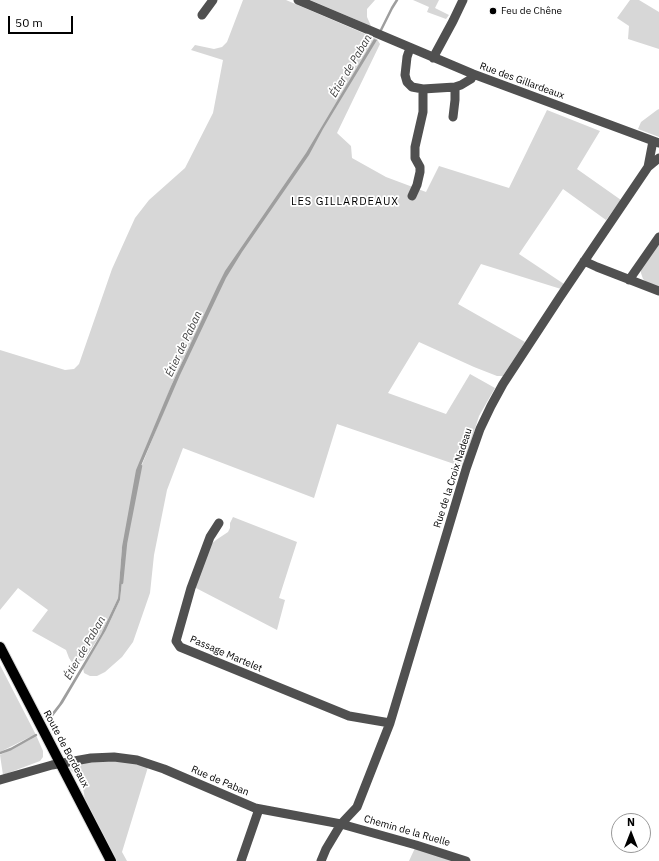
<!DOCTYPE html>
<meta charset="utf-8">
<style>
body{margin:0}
#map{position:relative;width:659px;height:861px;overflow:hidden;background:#fff;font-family:"IBM Plex Sans",sans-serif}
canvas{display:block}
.north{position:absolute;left:611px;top:813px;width:40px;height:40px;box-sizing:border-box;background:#fff;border:1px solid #999;border-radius:50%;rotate:0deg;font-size:11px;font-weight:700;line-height:16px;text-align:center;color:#000}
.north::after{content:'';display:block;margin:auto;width:14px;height:18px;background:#000;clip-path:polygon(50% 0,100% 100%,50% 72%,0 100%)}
.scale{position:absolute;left:8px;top:16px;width:65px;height:18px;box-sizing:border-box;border:2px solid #000;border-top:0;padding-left:5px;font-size:12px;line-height:14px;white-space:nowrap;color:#000;-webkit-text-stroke:3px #fff;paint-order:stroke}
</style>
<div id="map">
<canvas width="659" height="861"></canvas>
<div class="north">N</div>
<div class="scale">50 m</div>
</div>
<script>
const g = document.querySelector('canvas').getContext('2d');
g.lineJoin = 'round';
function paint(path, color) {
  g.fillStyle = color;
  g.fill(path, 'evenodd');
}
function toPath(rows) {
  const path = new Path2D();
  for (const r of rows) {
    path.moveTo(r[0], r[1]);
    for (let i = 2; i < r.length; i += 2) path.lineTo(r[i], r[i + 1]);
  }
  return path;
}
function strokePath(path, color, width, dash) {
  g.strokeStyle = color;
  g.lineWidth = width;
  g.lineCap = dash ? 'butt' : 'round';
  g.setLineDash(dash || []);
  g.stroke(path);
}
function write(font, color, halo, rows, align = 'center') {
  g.font = font + ' "IBM Plex Sans",sans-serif';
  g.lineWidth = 3.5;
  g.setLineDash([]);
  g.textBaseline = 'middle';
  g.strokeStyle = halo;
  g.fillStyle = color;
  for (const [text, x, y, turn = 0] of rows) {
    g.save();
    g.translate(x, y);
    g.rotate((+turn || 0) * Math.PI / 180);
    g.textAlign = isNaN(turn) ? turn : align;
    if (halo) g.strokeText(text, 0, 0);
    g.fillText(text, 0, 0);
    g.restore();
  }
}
paint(toPath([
 [243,0,286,0,377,39,380,44,337,133,351,146,352,158,386,177,426,192,439,166,509,188,547,110,600,131,577,169,621,200,606,220,563,189,519,254,564,284,561,289,481,264,458,304,525,342,503,376,497,376,474,367,419,342,388,393,446,414,470,374,495,388,479,416,463,467,337,424,314,498,183,448,167,490,154,555,150,593,133,642,122,657,105,672,97,676,90,676,84,673,83,668,106,630,120,600,126,544,122,547,118,598,101,634,84,660,73,664,69,658,66,650,32,631,48,610,18,588,0,610,0,350,65,370,74,369,79,364,112,269,135,218,149,200,185,168,213,113,223,60,191,50,195,45,214,49,222,47,227,42],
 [190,345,191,345,134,484,171,386],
 [310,0,375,0,367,9,367,17,371,26],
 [413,0,439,0,435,8,449,15,446,19,427,12,429,7],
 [630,0,639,0,659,12,659,49,628,39,629,26,617,18],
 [659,109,659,137,638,129,641,122,657,110],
 [657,244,659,245,659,287,647,283,643,279,641,273,641,268],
 [233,517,297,542,279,598,285,600,277,630,194,587,209,546,216,540,228,532,230,528,230,523],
 [0,665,36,735,43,751,43,757,40,761,3,775,0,755,31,739,30,737,0,752],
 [123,761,148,767,122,852,127,861,116,861,86,805,83,788,78,778,71,770,70,767,73,765,86,762],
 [415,848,453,861,409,861]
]), '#d7d7d7');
paint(toPath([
 [374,39,377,40,323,129,309,155,242,252,226,278,180,375,140,468,127,535,120,600,106,630,63,703,50,720,48,718,59,704,101,634,118,598,122,547,136,470,171,386,217,287,225,271,306,153]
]), '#9e9e9e');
strokePath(toPath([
 [380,32,392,8,397,0],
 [122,583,126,543,141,466],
 [0,753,11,749,36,735]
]), '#9e9e9e', 2.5);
const major = toPath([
 [0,647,111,861]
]);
strokePath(major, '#dbdbdb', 12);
strokePath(toPath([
 [298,0,473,74,659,143],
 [202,15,213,0],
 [410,48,407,57,405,75,407,82,412,87,423,89,455,87,461,85,471,79,473,74],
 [433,58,453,21,463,0],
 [453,117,455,100,455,87],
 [653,141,648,167,659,158],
 [412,196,417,185,420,172,420,167,415,158,415,147,423,112,423,89],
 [584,261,597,267,659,291],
 [629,280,659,237],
 [219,523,210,537,191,588,176,641,180,647,349,716,390,723],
 [0,780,52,765,91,758,114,757,137,760,164,769,255,808,341,824,416,845,466,861],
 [241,861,259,809],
 [321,861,326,849,341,824,357,807,390,723,466,469,480,429,491,406,503,384,560,297,648,167]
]), '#505050', 9);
strokePath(major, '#000', 10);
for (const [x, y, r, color] of [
 [493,11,4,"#000"]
]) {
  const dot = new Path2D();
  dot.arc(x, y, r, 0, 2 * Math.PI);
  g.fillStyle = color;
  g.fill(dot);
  strokePath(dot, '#fff', 1.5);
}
write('10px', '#000', '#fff', [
 ["Feu de Chêne",501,11]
], 'left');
write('10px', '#000', '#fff', [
 ["Rue des Gillardeaux",522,81,20],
 ["Rue de la Croix Nadeau",453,478,-72],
 ["Passage Martelet",226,654,23],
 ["Route de Bordeaux",66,749,62],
 ["Rue de Paban",220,781,23],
 ["Chemin de la Ruelle",407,831,16]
]);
write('italic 11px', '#3f3f3f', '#fff', [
 ["Étier de Paban",351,66,-59],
 ["Étier de Paban",184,344,-65],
 ["Étier de Paban",85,648,-60]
]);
g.letterSpacing = '1px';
write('11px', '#000', '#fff', [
 ["LES GILLARDEAUX",345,202]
]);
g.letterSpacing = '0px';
</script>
